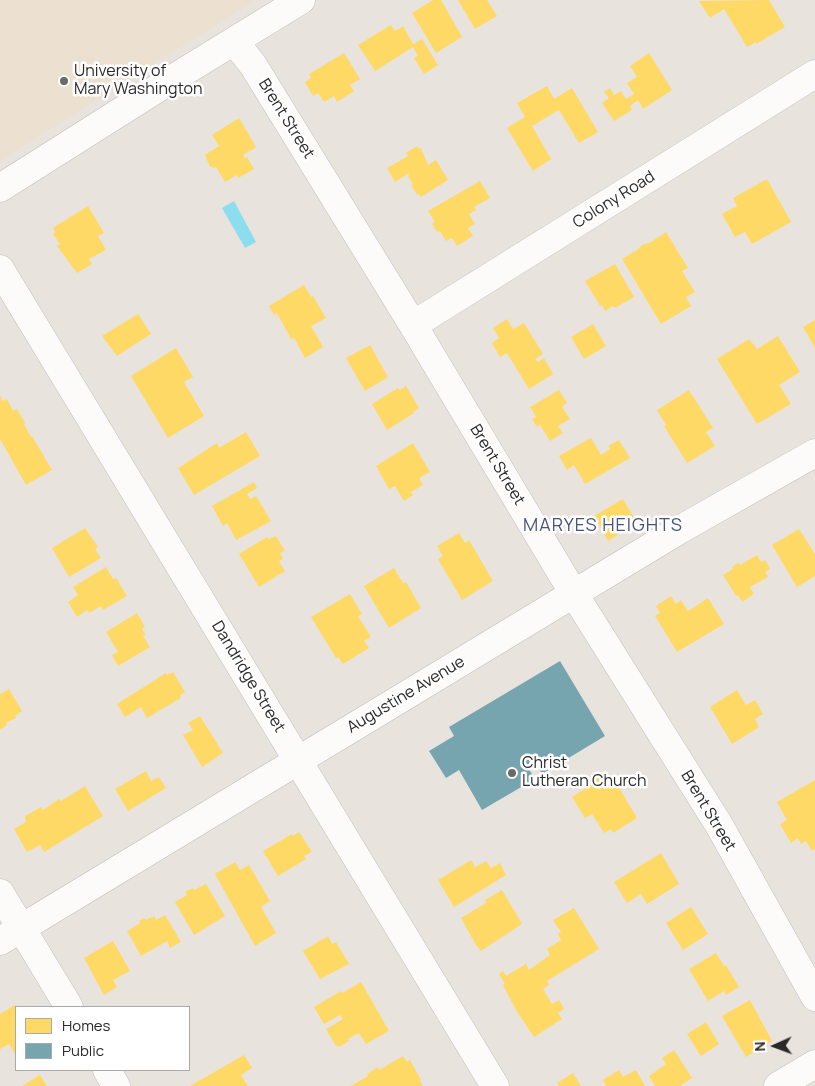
<!DOCTYPE html>
<style>
body{margin:0}
#map{position:relative;width:815px;height:1086px;overflow:hidden;background:#e8e3dd;font-family:Manrope,sans-serif}
canvas{display:block}
.legend{position:absolute;left:15px;top:1006px;width:175px;height:65px;box-sizing:border-box;background:#fff;border:1px solid #a9a9a9;margin:0;padding:6px 9px;list-style:none;font-size:15px;color:#292929}
.legend li{display:flex;align-items:center;gap:10px;height:25px}
.legend b{width:25px;border:1px solid #a9a9a9}
.north{position:absolute;left:750px;top:1021px;width:50px;height:50px;-webkit-text-stroke:4px #fff;paint-order:stroke;rotate:268deg;font-size:14px;font-weight:700;line-height:20px;text-align:center;color:#292929}
.north::after{content:'';display:block;margin:auto;width:18px;height:22px;background:#292929;clip-path:polygon(50% 0,100% 100%,50% 72%,0 100%)}
</style>
<div id="map">
<canvas width="815" height="1086"></canvas>
<ul class="legend">
<li><b style="height:14px;background:#ffd966"></b>Homes</li>
<li><b style="height:14px;background:#76a5af"></b>Public</li>
</ul>
<div class="north">N</div>
</div>
<script>
const g = document.querySelector('canvas').getContext('2d');
g.lineJoin = 'round';
function paint(path, color) {
  g.fillStyle = color;
  g.fill(path, 'evenodd');
}
function toPath(rows) {
  const path = new Path2D();
  for (const r of rows) {
    path.moveTo(r[0], r[1]);
    for (let i = 2; i < r.length; i += 2) path.lineTo(r[i], r[i + 1]);
  }
  return path;
}
function strokePath(path, color, width, dash) {
  g.strokeStyle = color;
  g.lineWidth = width;
  g.lineCap = dash ? 'butt' : 'round';
  g.setLineDash(dash || []);
  g.stroke(path);
}
function write(font, color, halo, rows, align = 'center') {
  g.font = font + ' Manrope,sans-serif';
  g.lineWidth = 5;
  g.setLineDash([]);
  g.textBaseline = 'middle';
  g.strokeStyle = halo;
  g.fillStyle = color;
  for (const [text, x, y, turn = 0] of rows) {
    g.save();
    g.translate(x, y);
    g.rotate((+turn || 0) * Math.PI / 180);
    g.textAlign = isNaN(turn) ? turn : align;
    if (halo) g.strokeText(text, 0, 0);
    g.fillText(text, 0, 0);
    g.restore();
  }
}
paint(toPath([
 [0,0,256,0,0,161]
]), '#ece1d1');
paint(toPath([
 [234,201,256,242,245,248,222,208]
]), '#8cddee');
paint(toPath([
 [433,0,441,0,462,37,436,53,412,13],
 [458,0,487,0,497,16,475,29],
 [769,0,785,27,756,44,756,42,747,47,724,9,710,18,699,1],
 [391,25,395,31,403,26,413,44,422,39,438,65,424,74,414,58,418,56,413,47,375,71,358,45],
 [344,53,360,79,350,85,354,91,337,102,334,96,324,102,318,93,313,96,305,82,311,78,309,74],
 [649,53,672,90,643,109,638,100,630,106,632,110,614,121,602,103,609,98,604,92,610,88,614,95,621,91,626,99,634,94,627,83,637,77,630,66],
 [547,86,554,99,572,88,598,132,579,143,559,110,532,126,551,159,533,171,507,128,525,117,517,103],
 [239,118,256,147,243,155,245,158,247,157,254,169,238,178,237,175,225,182,216,167,213,168,211,166,210,167,205,155,219,146,212,135],
 [417,146,419,149,421,148,428,165,436,160,448,180,421,197,419,194,417,195,411,185,413,184,408,176,409,173,395,182,387,168,408,156,406,153],
 [767,179,791,222,752,244,745,232,735,237,722,214,737,206,733,198],
 [480,181,490,198,474,207,476,210,469,214,475,224,468,228,473,236,457,246,452,238,446,241,440,231,437,232,432,224,435,222,428,211],
 [88,206,104,233,98,236,106,250,89,259,92,264,77,273,57,246,60,244,53,234,55,232,53,228],
 [666,232,688,268,682,271,695,292,686,297,691,306,661,324,622,259,637,250,642,245,651,242],
 [615,264,634,297,615,308,613,306,605,311,602,305,600,306,585,281],
 [304,285,311,297,313,296,326,318,311,326,323,347,305,358,294,338,291,339,277,313,274,315,269,306],
 [138,314,151,334,117,356,102,336],
 [507,319,513,329,524,323,543,354,535,359,538,362,544,358,553,374,529,389,507,353,500,357,492,343,499,338,493,328],
 [815,320,815,348,803,327],
 [593,324,606,346,584,359,571,337],
 [778,336,800,372,779,385,791,404,757,424,717,359,749,339,757,349],
 [370,345,388,377,365,391,346,358],
 [176,348,193,377,184,382,204,416,168,438,131,376],
 [406,386,419,408,413,412,414,413,387,430,372,404,398,388,400,390],
 [559,390,567,403,562,407,570,419,558,426,563,433,550,441,540,425,537,427,532,419,536,417,530,407],
 [689,390,713,428,706,432,715,446,687,463,664,426,666,425,657,410],
 [0,395,3,401,7,399,13,411,17,409,25,423,24,424,31,437,32,436,52,470,26,485,0,439],
 [246,432,260,456,194,495,178,468,217,443,219,448],
 [591,438,601,455,610,449,608,446,619,440,630,458,585,484,574,465,567,470,559,456],
 [413,443,430,472,419,478,423,485,411,492,413,495,404,501,395,486,389,489,376,466],
 [254,482,257,488,247,494,250,499,256,496,271,521,236,540,227,523,223,526,212,506],
 [623,499,637,523,608,541,594,516],
 [85,528,98,547,95,549,101,558,69,577,52,548],
 [799,529,815,554,815,576,797,587,772,545],
 [459,533,465,543,469,540,493,581,462,600,438,559,443,556,437,546],
 [276,536,285,551,280,553,283,559,279,561,285,571,259,587,239,554,267,537,269,539],
 [757,555,761,562,765,560,770,569,765,572,768,577,750,587,754,594,742,602,738,595,736,596,723,575,733,569,732,567,738,563,740,565],
 [106,567,113,579,116,578,127,596,103,610,101,606,89,613,87,610,77,617,68,602,78,595,73,587],
 [394,568,403,583,406,582,421,608,389,628,364,586],
 [350,594,362,614,358,616,371,637,364,641,369,648,343,664,338,657,336,658,311,617],
 [671,596,676,604,681,600,688,611,708,598,724,624,677,652,655,616,660,613,656,606],
 [137,613,145,627,142,629,146,635,143,636,150,647,118,666,112,655,118,652,106,632],
 [173,672,185,692,180,695,181,698,147,718,141,707,125,717,117,704,166,673,167,675],
 [9,689,22,711,15,716,16,718,6,723,7,725,0,730,0,694],
 [737,690,746,705,755,700,763,714,755,719,759,727,732,744,710,707],
 [200,716,223,753,202,767,183,735,193,730,188,723],
 [146,771,151,781,159,777,166,788,128,811,115,789],
 [598,773,602,779,611,774,637,818,613,833,611,829,604,833,592,814,585,818,572,797,586,788,583,783],
 [815,780,815,849,812,851,806,841,801,844,798,838,791,843,780,824,787,820,777,802],
 [85,786,103,816,44,852,40,845,27,852,14,829,26,822,25,816,41,807,43,810,59,799,61,801],
 [299,832,312,852,304,856,306,859,278,876,263,851,292,834,293,836],
 [661,853,679,884,647,904,641,894,627,903,614,882],
 [471,860,475,867,486,861,491,868,500,863,506,875,454,907,438,880],
 [235,862,240,870,249,865,270,901,261,907,276,933,255,946,215,874],
 [206,884,225,916,194,935,175,902,187,895,185,892,193,888,194,890],
 [502,890,522,924,481,951,476,945,461,918,486,903,485,900],
 [691,907,708,934,683,950,666,923],
 [574,908,599,949,547,981,549,985,543,989,552,1004,559,1000,564,1009,558,1013,562,1019,534,1037,516,1010,503,985,505,984,499,974,503,971,506,976,526,964,529,970,550,955,547,949,561,940,558,934,561,932,553,920],
 [165,915,181,942,170,948,167,941,141,956,127,931,140,923,139,921,144,918,146,920,154,916,156,920],
 [328,936,332,944,336,942,349,964,320,979,303,951],
 [113,941,130,971,113,980,117,987,104,995,84,958],
 [716,953,724,966,726,965,739,987,726,995,724,991,708,1001,689,969],
 [361,982,389,1031,366,1044,359,1033,348,1039,349,1041,339,1047,338,1045,336,1046,326,1029,343,1019,340,1015,324,1024,314,1007,341,991,342,993],
 [750,1000,772,1041,746,1057,722,1016],
 [15,1005,16,1006,16,1056,9,1044,0,1049,0,1014],
 [706,1022,719,1044,701,1056,687,1034],
 [674,1050,692,1078,680,1086,655,1086,649,1076,666,1064,662,1058],
 [244,1055,252,1068,241,1075,248,1086,190,1086],
 [403,1056,407,1062,410,1060,421,1080,420,1081,423,1086,351,1086,368,1076,367,1074,378,1067,379,1070],
 [619,1070,623,1077,636,1070,645,1086,606,1086,603,1080],
 [573,1073,581,1086,559,1086,557,1083],
 [40,1075,47,1086,22,1086]
]), '#ffd966');
paint(toPath([
 [560,661,605,736,542,774,535,762,527,766,535,779,482,810,459,770,446,778,429,751,454,736,449,727]
]), '#76a5af');
const minor = toPath([
 [234,41,253,65,413,325,574,594,719,825,815,997],
 [0,188,177,76,301,0],
 [0,269,495,1086],
 [413,325,815,74],
 [0,893,69,1007],
 [0,941,679,530,815,453],
 [107,1070,116,1086],
 [778,1086,815,1064]
]);
strokePath(minor, '#c1bfbf', 29);
strokePath(minor, '#fcfbfa', 28);
for (const [x, y, r, color] of [
 [64,81,5,"#6c6a68"],
 [512,773,5,"#6c6a68"]
]) {
  const dot = new Path2D();
  dot.arc(x, y, r, 0, 2 * Math.PI);
  g.fillStyle = color;
  g.fill(dot);
  strokePath(dot, '#fff', 2);
}
write('16px', '#292929', '#fff', [
 ["University of",74,72],
 ["Mary Washington",74,90],
 ["Christ",522,764],
 ["Lutheran Church",522,782]
], 'left');
write('16px', '#292929', '#fff', [
 ["Brent Street",286,119,58],
 ["Colony Road",614,200,-32],
 ["Brent Street",497,465,59],
 ["Dandridge Street",248,677,59],
 ["Augustine Avenue",406,695,-31],
 ["Brent Street",708,811,59]
]);
g.letterSpacing = '1px';
write('18px', '#46547c', '#fff', [
 ["MARYES HEIGHTS",603,526]
]);
g.letterSpacing = '0px';
</script>
